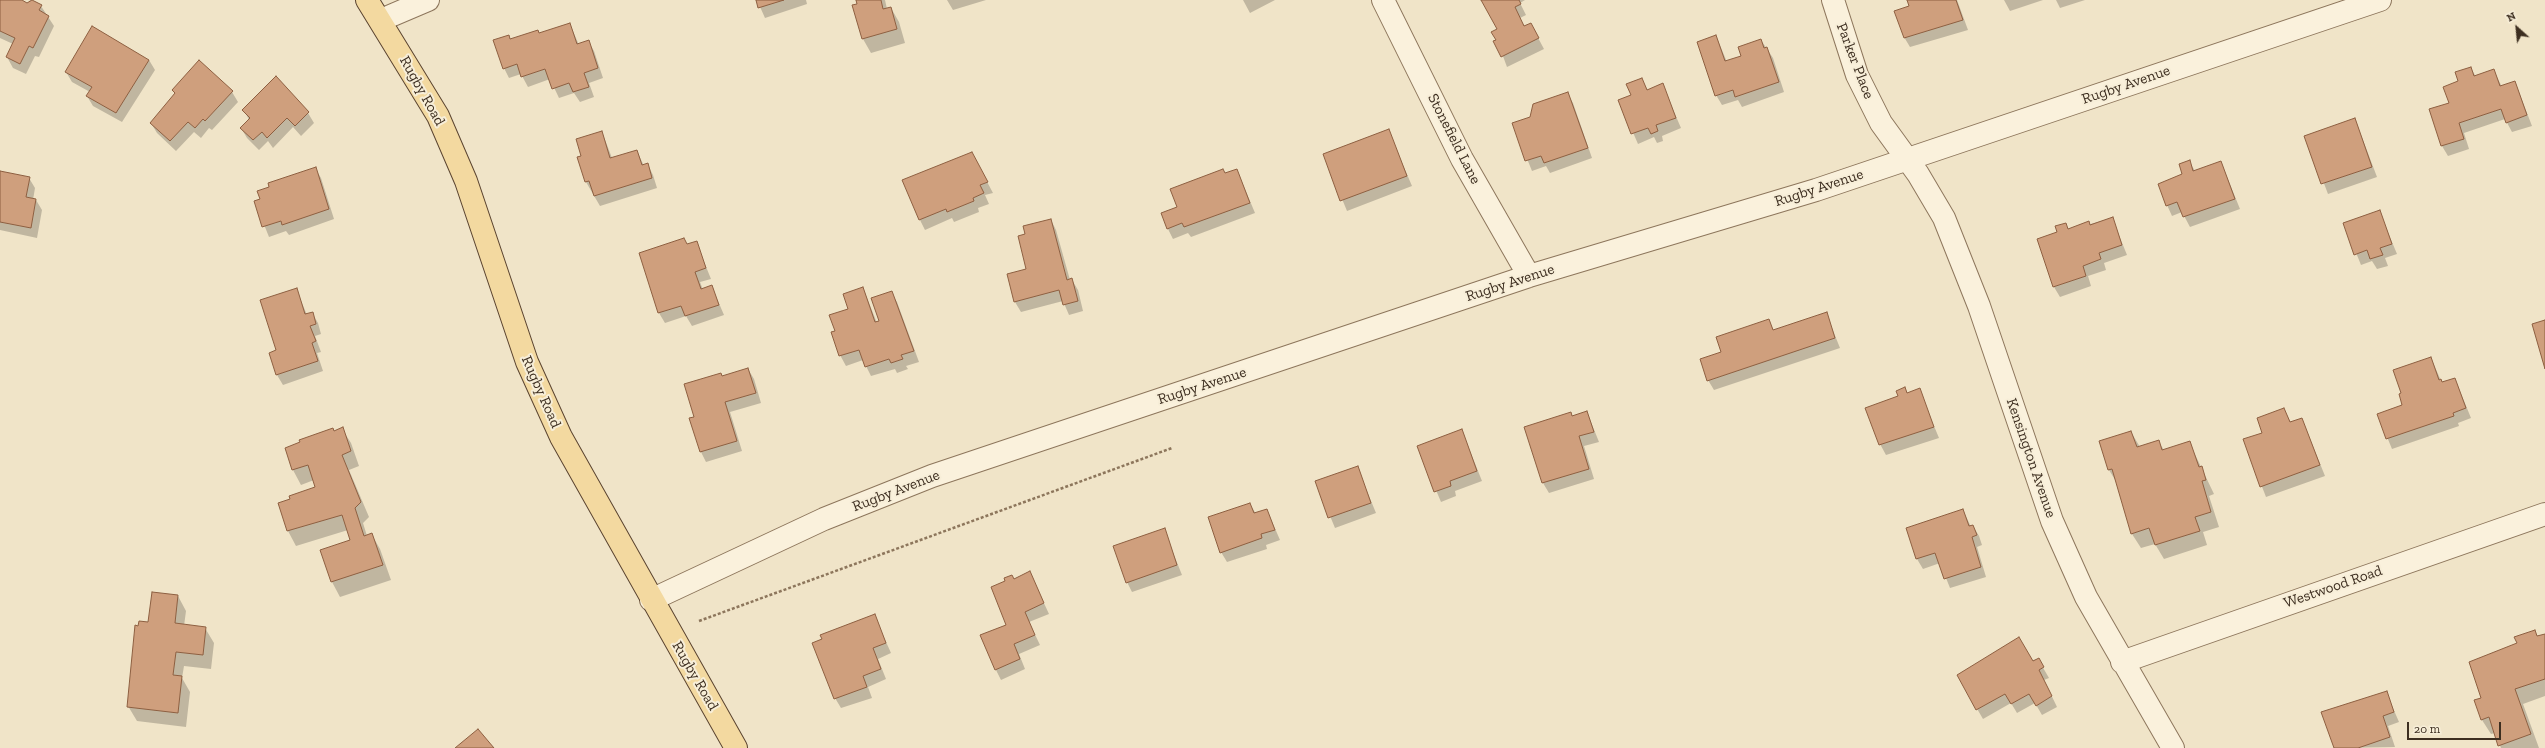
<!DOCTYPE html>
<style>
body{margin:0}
#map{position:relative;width:2545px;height:748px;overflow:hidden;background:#f0e4c8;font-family:"Zilla Slab",serif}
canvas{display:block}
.north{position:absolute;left:2497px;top:8px;width:40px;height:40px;-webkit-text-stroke:3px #f7eed8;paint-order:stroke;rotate:333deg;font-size:11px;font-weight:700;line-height:16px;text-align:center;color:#3d2e20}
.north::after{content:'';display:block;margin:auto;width:14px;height:18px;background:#3d2e20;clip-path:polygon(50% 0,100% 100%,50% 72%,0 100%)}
.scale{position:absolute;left:2407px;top:722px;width:94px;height:18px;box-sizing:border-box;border:2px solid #3d2e20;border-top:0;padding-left:5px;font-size:12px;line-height:14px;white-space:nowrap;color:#3d2e20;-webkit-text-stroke:3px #f7eed8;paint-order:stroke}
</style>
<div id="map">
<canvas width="2545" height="748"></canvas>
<div class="north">N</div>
<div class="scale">20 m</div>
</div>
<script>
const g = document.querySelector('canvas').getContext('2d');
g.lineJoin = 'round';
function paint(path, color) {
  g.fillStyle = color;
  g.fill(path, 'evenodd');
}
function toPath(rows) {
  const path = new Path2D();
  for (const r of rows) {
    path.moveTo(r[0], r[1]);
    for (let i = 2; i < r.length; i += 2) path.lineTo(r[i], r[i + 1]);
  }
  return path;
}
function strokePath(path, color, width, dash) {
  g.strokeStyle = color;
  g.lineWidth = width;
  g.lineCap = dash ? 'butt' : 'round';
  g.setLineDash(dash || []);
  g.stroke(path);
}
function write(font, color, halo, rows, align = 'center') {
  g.font = font + ' "Zilla Slab",serif';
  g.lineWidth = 4;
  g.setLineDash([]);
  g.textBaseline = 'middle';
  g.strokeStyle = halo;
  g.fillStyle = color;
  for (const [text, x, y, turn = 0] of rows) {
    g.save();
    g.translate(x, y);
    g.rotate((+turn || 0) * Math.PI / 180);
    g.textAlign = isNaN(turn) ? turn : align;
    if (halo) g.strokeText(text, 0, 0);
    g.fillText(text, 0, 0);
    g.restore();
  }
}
paint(toPath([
 [0,0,19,0,28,4,30,0,41,6,54,26,39,57,35,56,26,74,13,68,7,57,13,44,0,38],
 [757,0,806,0,807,4,765,18],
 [857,0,885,0,887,9,891,8,899,22,905,43,871,53,863,39,853,6,858,5],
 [947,0,986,0,953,10],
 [1243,0,1275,0,1250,13],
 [1482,0,1525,0,1520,3,1526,15,1520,18,1525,27,1536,34,1544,49,1507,67,1497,40,1499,29],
 [1908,0,1957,0,1968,30,1910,47,1904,37,1910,7],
 [2004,0,2043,0,2010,11],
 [2056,0,2085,0,2060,8],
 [570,24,579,45,588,41,594,51,603,78,589,83,594,97,580,102,574,93,559,98,550,79,528,87,521,74,509,78,504,68,510,40,538,31,540,34],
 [1716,36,1727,62,1742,56,1761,40,1773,58,1784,92,1742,107,1738,100,1722,105,1716,95],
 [149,60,155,70,122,122,93,106,87,96,90,92,72,82,66,72],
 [2471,68,2476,77,2494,71,2502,87,2515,82,2532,126,2512,132,2505,119,2464,133,2469,149,2448,156,2442,146,2430,110,2450,103,2459,82],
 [1641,79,1648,90,1662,84,1681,128,1662,136,1663,141,1657,143,1654,137,1638,144,1619,100,1632,95],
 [173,90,232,92,238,102,212,130,209,128,201,138,194,132,176,151,157,133,151,123,175,94],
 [1567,93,1573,103,1592,158,1550,173,1546,166,1532,171,1513,124,1531,118],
 [244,110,308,113,314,123,301,136,293,127,273,148,268,141,259,150,247,138,241,128,249,120],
 [2355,119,2377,177,2328,194,2306,136],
 [1388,130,1412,186,1347,211,1324,155],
 [602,132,612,158,637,151,644,166,648,165,653,175,657,188,600,206,586,182,578,158,582,157],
 [2189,161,2195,171,2221,162,2240,209,2190,227,2182,212,2172,216,2167,205],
 [977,163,993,193,985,195,989,204,978,208,979,212,954,222,952,218,925,230,920,220],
 [315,168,321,178,334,219,289,235,286,231,269,237,255,202],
 [1237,170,1255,213,1191,237,1188,233,1173,239,1168,229,1178,208,1225,174],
 [0,172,29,178,35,188,33,200,36,200,42,210,37,238,0,230],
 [2379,211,2397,254,2385,258,2388,266,2377,269,2372,261,2361,265,2344,223],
 [2112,218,2127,255,2104,263,2106,270,2088,276,2091,286,2060,297,2054,287,2038,240,2058,233,2065,224,2069,230],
 [1051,220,1056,230,1070,280,1072,280,1078,290,1083,311,1069,315,1063,301,1021,312,1015,302,1008,275,1028,270,1026,234],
 [696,242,711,279,700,282,703,290,712,287,724,315,692,326,686,316,665,323,659,313,687,245],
 [863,288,877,323,880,322,891,292,897,302,919,362,906,366,908,369,897,373,895,369,871,376,863,360,846,366,840,355,836,332],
 [296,289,307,315,312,313,318,323,321,334,315,336,321,352,317,353,323,371,283,385,277,375,278,351],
 [1826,313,1840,348,1714,390,1708,380,1722,353,1769,320,1774,331],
 [2431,358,2442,383,2455,379,2471,418,2458,423,2459,426,2392,449,2378,415,2404,406],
 [748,369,754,379,761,403,730,412,742,451,706,462,701,452,690,419,696,417,722,377],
 [1905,388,1908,394,1919,390,1939,438,1886,455,1880,444,1899,397],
 [2284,409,2291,423,2302,419,2325,476,2266,497,2244,440,2263,433],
 [1587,412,1599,442,1584,446,1594,479,1549,493,1543,483,1526,428],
 [342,429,351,443,359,466,349,470,369,517,363,523,367,536,372,535,380,549,391,580,340,597,332,582,321,551,352,541,348,530,296,546,288,531,279,504,316,488,314,480,301,485,293,470,286,449],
 [1462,431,1482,481,1455,491,1456,496,1441,502,1418,447],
 [2131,432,2140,447,2158,441,2164,450,2189,442,2214,494,2209,496,2219,527,2203,532,2207,545,2164,559,2155,544,2141,548,2132,534,2117,483,2109,470,2100,442],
 [1357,467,1376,513,1335,528,1316,482],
 [1250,504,1256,514,1267,510,1280,540,1266,545,1267,549,1227,562,1221,552],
 [1963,510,1971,527,1973,526,1979,536,1982,545,1977,547,1986,577,1950,588,1940,563,1923,569,1917,559],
 [1164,530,1182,575,1132,592,1127,582],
 [1030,573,1049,614,1029,622,1040,645,1019,654,1025,669,1001,680,996,670,1007,625,1014,580],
 [178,596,186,611,184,626,205,628,214,643,211,669,184,666,182,678,190,692,186,727,137,721,128,706,149,623],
 [874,615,891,653,878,659,886,679,868,687,872,698,841,708,835,698],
 [2545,635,2545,696,2523,704,2539,748,2501,748,2495,733,2491,734,2482,720,2475,701,2483,698,2538,637],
 [2038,659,2049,678,2044,680,2057,707,2042,715,2035,703,2017,713,2011,703,1983,719,1958,676],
 [2386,692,2399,722,2388,726,2395,747,2335,748]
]), '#0003');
const building = toPath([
 [0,0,22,0,27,3,32,0,42,5,39,10,49,16,33,48,29,46,20,64,6,57,15,38,0,31,0,0],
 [756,0,784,0,758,8,756,0],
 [856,0,881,0,883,9,891,7,897,29,862,39,852,5,857,4,856,0],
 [1481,0,1519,0,1521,4,1515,7,1524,26,1531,23,1539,38,1501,57,1493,41,1496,40,1491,32,1497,29,1481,0],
 [1907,0,1956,0,1963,20,1904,38,1894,11,1909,6,1907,0],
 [570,23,577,44,589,40,598,68,584,73,589,87,573,92,569,83,552,89,545,69,521,77,517,64,503,69,493,40,509,35,510,39,538,30,539,33,570,23],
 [92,26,149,60,116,113,86,96,92,87,65,72,92,26],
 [1716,35,1725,61,1741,56,1738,47,1761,39,1764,48,1767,47,1779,82,1735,97,1733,90,1715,96,1697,42,1716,35],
 [199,60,233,91,205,121,203,119,195,128,188,122,170,141,150,123,175,93,172,90,199,60],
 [2471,67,2474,76,2494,69,2500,86,2515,81,2527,115,2506,123,2501,109,2459,123,2464,139,2441,146,2429,109,2449,103,2443,87,2458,81,2455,72,2471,67],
 [276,76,309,112,295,126,287,118,267,138,262,132,253,140,240,128,250,118,242,110,276,76],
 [1642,78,1647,90,1663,83,1676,118,1656,125,1658,131,1651,134,1648,128,1631,134,1618,100,1631,95,1626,84,1642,78],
 [1568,92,1588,148,1544,163,1541,156,1525,161,1512,123,1530,117,1533,104,1568,92],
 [2355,118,2372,167,2321,184,2304,136,2355,118],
 [1389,129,1407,176,1340,201,1323,154,1389,129],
 [602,131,610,158,637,150,642,165,648,163,652,178,594,196,589,181,585,182,577,157,581,156,576,139,602,131],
 [972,152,988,182,980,185,984,193,973,198,974,201,947,212,946,209,919,220,902,180,972,152],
 [2190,160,2193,171,2221,161,2235,199,2183,217,2177,202,2166,206,2158,184,2182,174,2179,164,2190,160],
 [316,167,329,209,282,225,281,221,262,227,254,201,260,199,257,191,269,187,268,183,316,167],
 [1223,169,1225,173,1237,169,1250,203,1184,227,1182,223,1167,229,1161,213,1177,207,1170,189,1223,169],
 [0,171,30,177,26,197,36,199,31,228,0,222,0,171],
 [2380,210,2392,244,2380,248,2383,255,2370,259,2367,250,2354,255,2343,223,2380,210],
 [2113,217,2122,245,2099,253,2101,259,2083,266,2086,276,2053,287,2037,239,2057,232,2055,226,2066,223,2068,229,2089,221,2090,225,2113,217],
 [1051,219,1067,280,1072,278,1078,301,1063,305,1059,290,1014,302,1007,274,1026,269,1018,236,1025,234,1023,226,1051,219],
 [684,238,687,244,697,241,706,268,695,272,701,289,712,285,719,305,685,316,681,306,658,313,639,253,684,238],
 [863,287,875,322,879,321,871,298,892,291,914,351,901,355,903,359,891,363,889,359,865,367,859,350,839,356,831,332,835,331,829,315,848,309,843,294,863,287],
 [297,288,305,314,313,312,316,324,310,326,316,341,312,343,318,361,276,375,269,353,276,350,260,300,297,288],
 [1827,312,1835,338,1707,381,1700,359,1721,352,1716,337,1769,319,1773,330,1827,312],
 [2545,320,2545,369,2532,324,2545,320],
 [2431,357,2439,380,2441,379,2442,382,2455,378,2466,408,2453,413,2454,416,2386,439,2377,414,2402,405,2399,394,2401,393,2393,370,2431,357],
 [748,368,756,393,725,402,737,441,700,452,689,418,694,417,684,384,721,373,722,376,748,368],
 [1905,387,1907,393,1920,388,1934,427,1879,445,1865,408,1898,396,1896,391,1905,387],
 [2284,408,2290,422,2302,418,2320,465,2260,487,2243,439,2262,433,2257,418,2284,408],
 [1587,411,1594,432,1579,436,1589,469,1542,483,1524,427,1571,412,1572,416,1587,411],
 [343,427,351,451,342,455,361,502,355,508,364,536,372,533,383,565,331,582,320,550,350,540,342,515,287,531,278,503,290,499,289,496,315,487,308,465,292,470,285,448,300,442,299,440,333,428,334,431,343,427],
 [1462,429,1477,471,1450,481,1451,486,1434,492,1417,446,1462,429],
 [2131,431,2137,447,2159,440,2162,450,2190,441,2199,467,2202,466,2206,480,2202,481,2211,512,2195,517,2200,531,2155,545,2149,528,2131,534,2112,469,2108,470,2099,441,2131,431],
 [1358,466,1371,503,1328,518,1315,481,1358,466],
 [1250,503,1254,513,1267,509,1275,530,1261,534,1262,538,1220,553,1208,517,1250,503],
 [1963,509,1969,526,1973,525,1977,535,1972,537,1981,567,1944,579,1935,553,1916,559,1906,528,1963,509],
 [1165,528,1177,565,1126,583,1113,546,1165,528],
 [1030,571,1044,603,1025,612,1035,635,1014,644,1020,659,995,670,980,635,1006,625,991,587,1005,581,1004,578,1012,575,1014,579,1030,571],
 [152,592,178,595,175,623,206,627,203,655,176,652,173,675,182,676,178,713,127,707,135,625,138,626,139,621,148,622,152,592],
 [875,614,886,643,873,648,881,669,863,676,867,687,834,699,812,643,822,639,820,635,875,614],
 [2535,630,2537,636,2545,634,2545,679,2515,689,2531,734,2498,746,2489,717,2481,720,2474,700,2481,698,2469,662,2517,643,2514,637,2535,630],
 [2019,637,2033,661,2039,658,2044,667,2039,670,2052,696,2036,706,2029,694,2011,704,2005,694,1976,710,1957,675,2019,637],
 [2387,691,2394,712,2383,716,2390,737,2358,748,2334,748,2321,712,2387,691],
 [478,729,494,748,455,748,478,729]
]);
paint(building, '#cf9f7d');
strokePath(building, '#8d5f41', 1);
const minor = toPath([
 [1383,0,1462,159,1529,276],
 [1833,0,1857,75,1881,123,1918,174,1944,218,1979,306,2052,521,2086,597,2173,748],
 [381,20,428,0],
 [651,600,824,519,932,476,1529,276,1816,190,2380,0],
 [2122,662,2545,514]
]);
const major = toPath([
 [367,0,438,116,466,181,527,362,561,437,736,748]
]);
strokePath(minor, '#8d765c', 24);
strokePath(major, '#5b4430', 24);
strokePath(toPath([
 [699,621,1172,448]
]), '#8d765c', 2.5, [3, 2]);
strokePath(minor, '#faf1dc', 22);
strokePath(major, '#f3d9a0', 22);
write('15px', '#3d2e20', '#f7eed8', [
 ["Parker Place",1855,61,69],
 ["Rugby Avenue",2126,85,-19],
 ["Rugby Road",422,91,61],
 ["Stonefield Lane",1454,139,63],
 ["Rugby Avenue",1819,188,-18],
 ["Rugby Avenue",1510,283,-18],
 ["Rugby Avenue",1202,386,-18],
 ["Rugby Road",541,392,66],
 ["Kensington Avenue",2031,458,71],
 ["Rugby Avenue",896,491,-21],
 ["Westwood Road",2333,587,-19],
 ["Rugby Road",695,676,60]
]);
</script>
